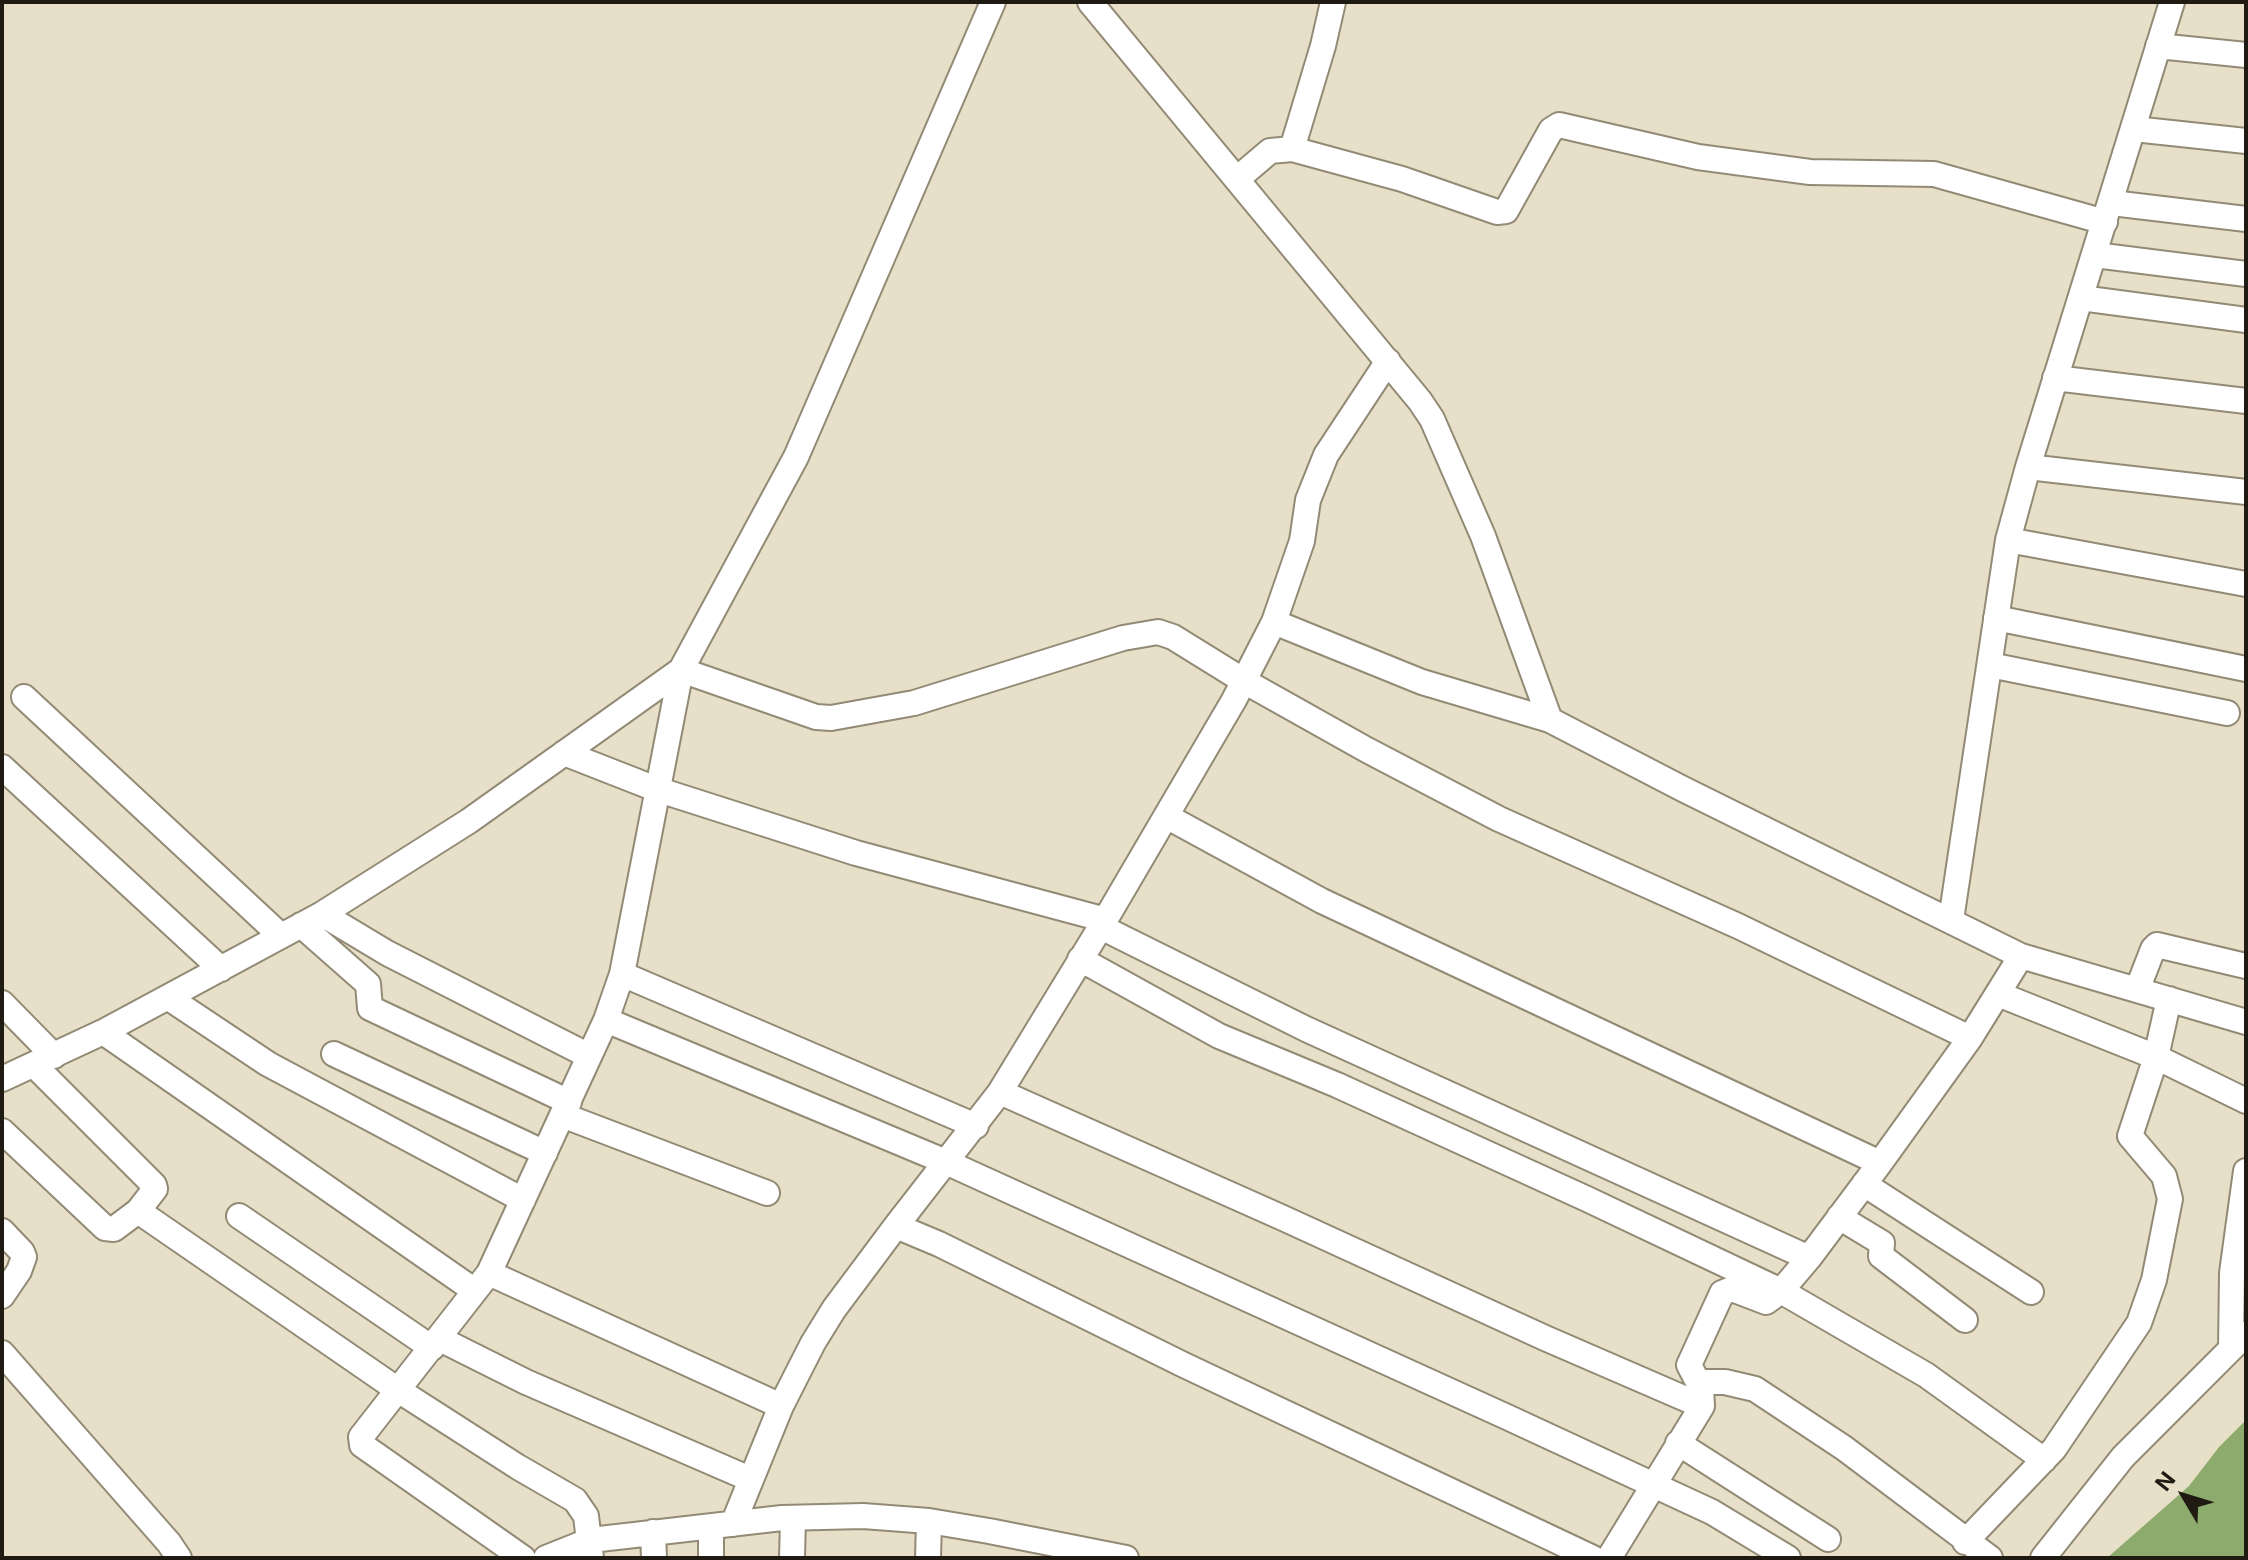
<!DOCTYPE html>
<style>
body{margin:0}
#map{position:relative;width:2248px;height:1560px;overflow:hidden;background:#e8dfc8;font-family:Inter,sans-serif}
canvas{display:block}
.frame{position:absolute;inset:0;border:4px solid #1f1b13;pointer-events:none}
.north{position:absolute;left:2144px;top:1456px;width:80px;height:80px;-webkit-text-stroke:6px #e8dfc8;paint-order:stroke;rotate:308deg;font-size:22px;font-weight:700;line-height:32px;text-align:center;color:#1f1b13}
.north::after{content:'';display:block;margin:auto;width:28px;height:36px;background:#1f1b13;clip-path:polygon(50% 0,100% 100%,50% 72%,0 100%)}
</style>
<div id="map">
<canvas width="2248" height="1560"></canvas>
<div class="frame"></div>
<div class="north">N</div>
</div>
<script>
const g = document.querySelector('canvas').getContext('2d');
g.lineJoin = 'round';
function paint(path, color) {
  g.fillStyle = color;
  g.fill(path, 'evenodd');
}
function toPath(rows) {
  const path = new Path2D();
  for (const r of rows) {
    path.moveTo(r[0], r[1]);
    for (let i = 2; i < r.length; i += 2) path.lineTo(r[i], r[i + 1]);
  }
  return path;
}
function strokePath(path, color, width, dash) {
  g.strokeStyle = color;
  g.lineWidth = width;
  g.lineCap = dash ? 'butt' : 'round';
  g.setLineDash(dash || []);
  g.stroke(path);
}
paint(toPath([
 [2246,1420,2246,1558,2107,1558,2189,1486,2219,1447]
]), '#8cab6c');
const minor = toPath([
 [1090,2,1420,401,1432,419,1483,536,1550,720,1683,789,2021,956,2246,1022],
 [2158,46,2246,55],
 [2134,129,2246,141],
 [1292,149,1323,46,1333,2],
 [1237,179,1270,151,1292,149,1402,179,1497,212,1506,211,1551,130,1559,125,1698,157,1810,172,1934,174,2105,222],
 [2112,203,2246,219],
 [2095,255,2246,274],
 [2081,298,2246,320],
 [2055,378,2246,401],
 [2028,467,2246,492],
 [2008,540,2246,584],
 [1996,618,2246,669],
 [1274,622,1422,682,1550,720],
 [1990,665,2227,713],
 [24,697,281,936],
 [564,753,656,789,856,853,1106,920],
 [2,767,221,969],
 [1166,816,1322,901,1880,1163],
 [322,914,387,953,589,1056],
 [1951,920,2008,540,2028,467,2172,2],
 [301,925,368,984,370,1008,569,1102],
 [1101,927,1306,1029,1809,1258],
 [1080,959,1219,1036,1337,1085,1587,1199,1781,1291,1926,1375,2044,1460],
 [622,974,976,1126],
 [2137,990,2153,949,2157,945,2246,966],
 [1998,994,2156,1057,2246,1101],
 [169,998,268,1064,523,1200],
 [2,1003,54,1056],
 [606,1020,946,1162,1507,1417,1712,1512,1788,1558],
 [103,1032,475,1291],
 [334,1054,545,1153],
 [34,1065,154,1185,155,1189,138,1211,398,1390,518,1467,575,1500,586,1516,591,1558],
 [2,1079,103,1032,322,914,469,821,681,670,816,717,831,718,914,703,1123,638,1158,632,1173,637,1244,681,1367,750,1499,819,1738,926,1970,1038],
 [1000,1092,1283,1218,1545,1338,1702,1406],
 [562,1115,767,1193],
 [2,1131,105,1228,114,1229,138,1211],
 [1864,1184,2031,1292],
 [239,1216,432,1348],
 [1839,1217,1882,1243,1881,1256,1965,1320],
 [896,1226,939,1244,1184,1365,1593,1558],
 [2,1231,22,1252,24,1257,19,1271,2,1296],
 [489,1273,781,1406],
 [440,1339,526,1382,750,1479],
 [2231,1349,2232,1273,2246,1171],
 [2,1353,169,1543,179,1558],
 [1698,1382,1725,1382,1755,1389,1844,1448,1990,1558],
 [1678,1443,1828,1539],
 [733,1524,781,1406,813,1343,834,1309,896,1226,1000,1092,1111,910,1234,700,1274,622,1302,541,1308,500,1326,455,1388,361],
 [711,1527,711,1558],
 [653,1532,654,1558],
 [1965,1542,2054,1449,2139,1323,2154,1280,2170,1199,2164,1176,2130,1136,2156,1057,2169,999],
 [523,1558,362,1445,361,1437,489,1273,606,1020,622,974,681,670,796,457,993,2],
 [546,1558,591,1540,782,1518,863,1516,929,1521,989,1531,1126,1558],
 [792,1558,793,1518],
 [928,1558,929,1521],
 [1609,1558,1702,1406,1701,1388,1689,1365,1722,1293,1732,1289,1766,1302,1781,1291,1809,1258,1880,1163,1970,1038,2021,956],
 [2043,1558,2123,1457,2246,1334]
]);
strokePath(minor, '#928a75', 28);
strokePath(minor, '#fff', 24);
</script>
